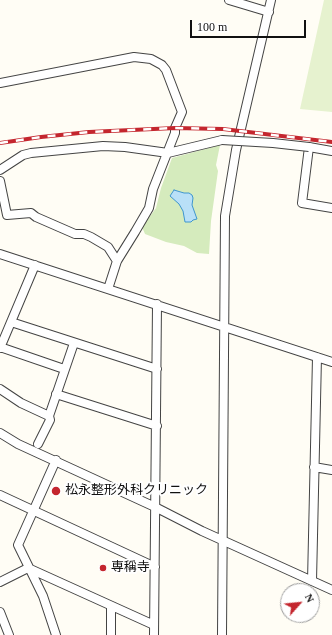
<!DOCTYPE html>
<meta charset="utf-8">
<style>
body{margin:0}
#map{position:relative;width:332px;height:635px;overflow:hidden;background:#fffdf5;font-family:"Times New Roman",serif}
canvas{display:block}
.north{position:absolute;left:280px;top:583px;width:40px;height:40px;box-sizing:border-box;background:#fff;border:1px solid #a0a0a0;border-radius:50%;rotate:63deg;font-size:11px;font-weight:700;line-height:16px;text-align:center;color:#111}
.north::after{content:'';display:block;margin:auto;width:14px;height:18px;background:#c4262e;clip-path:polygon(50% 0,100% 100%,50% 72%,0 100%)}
.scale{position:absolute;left:190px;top:20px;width:116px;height:18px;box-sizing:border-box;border:2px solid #111;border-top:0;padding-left:5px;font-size:12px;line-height:14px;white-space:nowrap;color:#111;-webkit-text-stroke:3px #fff;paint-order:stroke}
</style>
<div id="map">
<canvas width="332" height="635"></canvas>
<div class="north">N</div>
<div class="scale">100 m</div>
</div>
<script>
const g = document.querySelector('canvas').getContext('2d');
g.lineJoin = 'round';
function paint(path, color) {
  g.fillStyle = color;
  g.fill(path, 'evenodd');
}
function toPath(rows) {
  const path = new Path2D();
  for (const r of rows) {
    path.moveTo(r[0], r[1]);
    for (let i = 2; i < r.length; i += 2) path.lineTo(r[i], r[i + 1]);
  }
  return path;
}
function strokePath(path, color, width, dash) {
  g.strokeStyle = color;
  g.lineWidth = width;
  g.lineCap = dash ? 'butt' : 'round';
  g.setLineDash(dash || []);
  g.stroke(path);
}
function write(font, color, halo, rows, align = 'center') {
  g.font = font + ' "Times New Roman","Noto Sans JP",serif';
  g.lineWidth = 4;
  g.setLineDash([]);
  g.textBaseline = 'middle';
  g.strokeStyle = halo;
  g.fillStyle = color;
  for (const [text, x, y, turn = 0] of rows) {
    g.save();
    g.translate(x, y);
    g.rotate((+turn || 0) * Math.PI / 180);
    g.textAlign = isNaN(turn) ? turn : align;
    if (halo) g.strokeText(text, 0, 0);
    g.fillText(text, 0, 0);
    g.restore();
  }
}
paint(toPath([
 [220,145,216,165,218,171,211,221,209,254,197,253,184,246,166,242,145,234,142,227,156,208,161,188,172,158]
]), '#d5ebbd');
paint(toPath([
 [324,0,332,0,332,112,300,109]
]), '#e6f2cf');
const water = toPath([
 [174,190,184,193,189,193,192,195,193,198,192,205,197,219,193,220,191,222,185,222,183,211,179,204,170,196,174,190]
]);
paint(water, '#b9e0f7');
strokePath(water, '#3f96cf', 1);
const minor = toPath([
 [229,0,269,12],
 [0,83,134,57,151,59,162,65,166,70,182,112,175,128,175,133,153,189,149,208,135,232,117,261,108,289],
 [332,151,309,147,302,203,332,208],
 [0,170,23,155,31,153,103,146,125,147,168,153,222,140],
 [0,181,7,215,31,213,36,217,75,234,84,234,91,237,108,247,117,261],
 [0,254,332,362],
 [11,322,157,369],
 [0,347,64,369],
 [0,348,35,265],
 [0,389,21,403,49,416],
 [56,394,157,426],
 [0,433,18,444,155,507,202,531,332,590],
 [38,444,50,420,49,416,74,343],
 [314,467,332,470],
 [0,495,155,567],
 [28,568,154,625],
 [312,581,317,357],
 [0,582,28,568],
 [0,612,9,635],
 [56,635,43,596,18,545,56,460],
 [111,635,111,606],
 [154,635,157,304],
 [222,635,225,216,236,150,271,0]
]);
strokePath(minor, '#444', 10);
strokePath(minor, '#fff', 8);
const rail = toPath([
 [0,143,41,137,89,132,175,128,223,129,332,142]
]);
strokePath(rail, '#c4262e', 4);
strokePath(rail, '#fff', 2.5, [8]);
const minorBridge = toPath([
 [222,140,273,143,309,147]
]);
strokePath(minorBridge, '#444', 10, []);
strokePath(minorBridge, '#fff', 8);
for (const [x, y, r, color] of [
 [56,491,5,"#c4262e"],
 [103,568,4,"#c4262e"]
]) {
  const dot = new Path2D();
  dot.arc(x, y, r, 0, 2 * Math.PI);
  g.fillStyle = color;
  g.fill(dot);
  strokePath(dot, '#fff', 1.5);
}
write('13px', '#111', '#fff', [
 ["松永整形外科クリニック",65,491],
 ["専稱寺",111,568]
], 'left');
</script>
